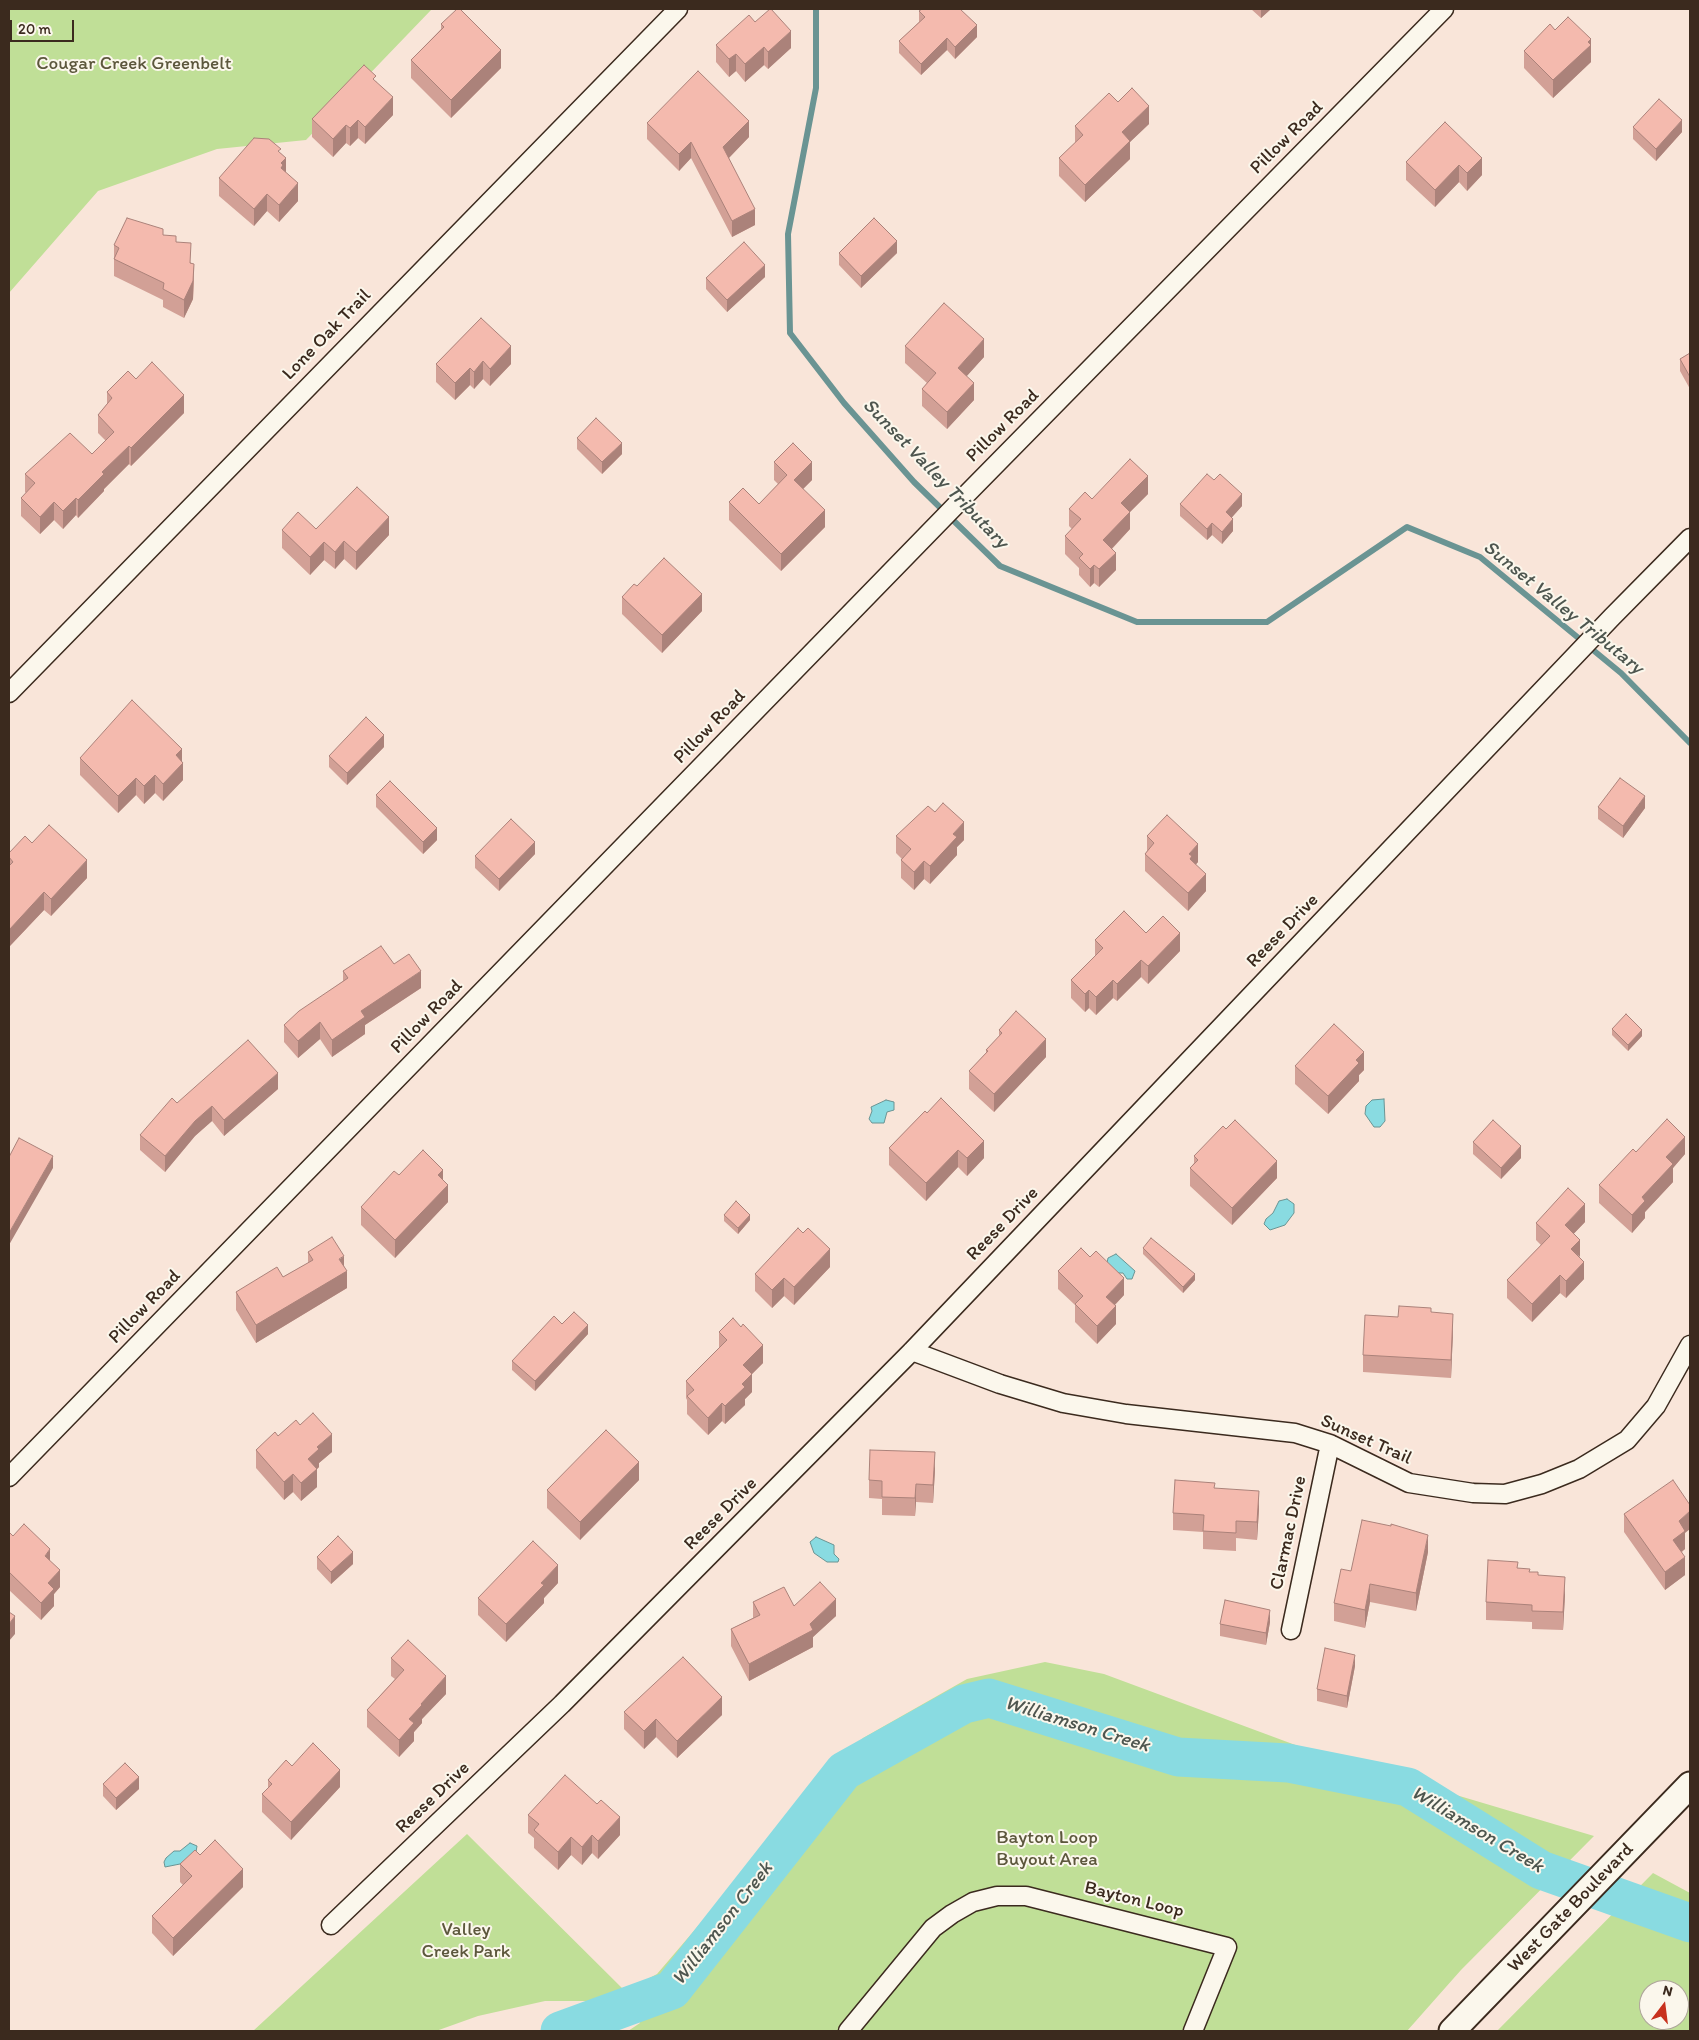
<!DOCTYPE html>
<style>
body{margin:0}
#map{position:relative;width:1699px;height:2040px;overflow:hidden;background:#f9e5d9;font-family:Itim,sans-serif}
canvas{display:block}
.frame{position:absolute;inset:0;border:10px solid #3b2a1e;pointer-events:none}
.north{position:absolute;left:1639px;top:1980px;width:50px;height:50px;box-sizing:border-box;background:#fbf7ec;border:1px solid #aea59a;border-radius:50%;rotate:15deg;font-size:14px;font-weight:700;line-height:20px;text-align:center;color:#3b2a1e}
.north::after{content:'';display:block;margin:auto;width:18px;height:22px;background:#c8321e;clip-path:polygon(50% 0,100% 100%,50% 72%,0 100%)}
.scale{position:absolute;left:10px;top:20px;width:64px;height:22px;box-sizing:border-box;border:2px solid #3b2a1e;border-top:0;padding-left:6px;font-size:15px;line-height:18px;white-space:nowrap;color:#3b2a1e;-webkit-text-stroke:4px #fbf7ec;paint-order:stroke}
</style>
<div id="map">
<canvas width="1699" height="2040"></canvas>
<div class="frame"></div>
<div class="north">N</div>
<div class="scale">20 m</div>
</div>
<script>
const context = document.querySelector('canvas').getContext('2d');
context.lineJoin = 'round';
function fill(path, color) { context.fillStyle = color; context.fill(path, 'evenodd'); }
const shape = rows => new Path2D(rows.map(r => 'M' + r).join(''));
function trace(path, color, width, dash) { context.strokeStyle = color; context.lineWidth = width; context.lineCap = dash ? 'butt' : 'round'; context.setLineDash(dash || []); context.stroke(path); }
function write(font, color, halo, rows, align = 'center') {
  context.font = font + ' Itim,sans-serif'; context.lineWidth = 4; context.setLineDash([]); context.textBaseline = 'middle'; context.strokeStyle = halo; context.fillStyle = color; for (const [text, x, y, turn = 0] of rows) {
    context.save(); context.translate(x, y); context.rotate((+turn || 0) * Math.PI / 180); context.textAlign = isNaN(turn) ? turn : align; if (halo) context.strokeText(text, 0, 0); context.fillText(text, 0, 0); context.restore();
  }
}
const green = shape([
 [9,9,432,9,306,140,217,149,98,191,9,293],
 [1045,1662,1104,1674,1325,1756,1594,1836,1461,1970,1407,2031,628,2031,640,2023,625,1992,599,2001,545,2001,478,2016,436,2031,253,2031,467,1834,625,1991,657,1974,823,1780,863,1738,967,1679],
 [1653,1873,1690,1893,1690,2031,1497,2031],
 [1649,1990,1679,1990,1679,2020,1649,2020]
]);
const water = shape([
 [1384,1099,1385,1121,1380,1127,1374,1127,1365,1114,1366,1106,1372,1100,1384,1099],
 [886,1100,894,1102,894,1110,887,1112,884,1123,872,1123,869,1119,872,1111,871,1107,886,1100],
 [1287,1199,1294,1204,1294,1213,1285,1225,1270,1230,1264,1224,1266,1219,1273,1213,1279,1201,1287,1199],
 [1116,1254,1135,1271,1132,1279,1127,1279,1123,1273,1116,1273,1107,1263,1108,1258,1116,1254],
 [816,1537,834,1545,834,1554,839,1559,838,1562,827,1562,814,1553,810,1542,816,1537],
 [190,1843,197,1846,196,1852,180,1864,165,1867,164,1862,166,1858,174,1851,180,1851,190,1843]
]);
const stream = shape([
 [816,9,816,88,788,234,790,333,844,403,914,482,1000,566,1137,622,1267,622,1407,527,1480,557,1621,673,1690,743]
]);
const river = shape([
 [560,2031,672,1990,844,1771,964,1704,989,1698,1178,1757,1288,1763,1408,1787,1541,1870,1690,1923]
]);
const street = shape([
 [9,693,678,9],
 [912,1351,1000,1384,1063,1403,1126,1414,1295,1433,1330,1444,1409,1483,1473,1493,1505,1494,1542,1484,1579,1469,1627,1440,1656,1406,1690,1345],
 [9,1477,955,506,1444,9],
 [1291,1630,1330,1444],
 [331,1925,562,1704,912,1351,1612,617,1690,538],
 [848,2031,933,1928,952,1914,973,1902,997,1896,1026,1896,1227,1947,1193,2031]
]);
const secondary = shape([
 [1452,2031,1690,1785]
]);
const wall = shape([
 [1251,9,1271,9,1261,18],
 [919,11,977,37,955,59,947,50,921,75,899,53,899,41,919,22],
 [755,22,791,48,768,69,764,65,745,82,736,71,729,77,716,62,716,45],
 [441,24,501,68,451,118,411,78,411,60,441,29],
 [1555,30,1591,39,1591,62,1553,98,1524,68,1524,51],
 [376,81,393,115,365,144,358,138,350,146,346,143,333,157,312,137,312,119],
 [1118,102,1149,124,1130,142,1130,159,1085,202,1059,176,1059,158,1075,143,1075,126],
 [1445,122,1482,175,1467,191,1459,182,1435,207,1406,180,1406,162],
 [647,123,749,137,729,158,755,225,732,237,691,158,679,171,647,139],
 [1633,127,1682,132,1656,161,1633,139],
 [281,153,286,173,298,201,279,222,267,211,254,226,219,196,219,178],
 [163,235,176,242,191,263,194,282,193,299,184,318,163,307,163,300,114,276,114,245],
 [839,253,897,253,861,288,839,265],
 [765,277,727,312,706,289,706,278],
 [481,318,511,364,490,386,483,379,474,389,470,385,455,400,436,382,436,364],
 [905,346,984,357,966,376,974,400,947,429,922,406,922,389,927,383,905,363],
 [1690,353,1690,389,1680,371,1680,359],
 [136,379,184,413,131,466,129,464,104,489,104,491,78,518,76,515,63,529,54,520,40,534,21,516,21,498,26,493,25,492,25,474,92,454,106,441,98,433,98,415,107,404,107,392],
 [577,438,622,454,602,474,577,449],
 [774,462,812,480,803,489,825,527,781,571,729,520,729,502,759,504,778,484,774,480],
 [1148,494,1130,512,1130,529,1112,549,1116,570,1099,587,1094,583,1090,587,1079,575,1079,568,1065,554,1065,536,1072,529,1069,526,1069,509,1092,499],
 [1180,504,1242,506,1232,517,1233,531,1222,544,1212,535,1207,540,1180,516],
 [316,529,389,535,356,570,344,559,335,569,324,560,310,575,282,548,282,530],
 [637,586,702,611,662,653,622,614,622,597],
 [384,747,347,785,329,767,329,756],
 [80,758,182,761,183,780,163,801,155,793,144,804,136,795,118,813,80,775],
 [376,795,437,840,423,854,376,807],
 [1598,807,1645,808,1623,838,1598,819],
 [896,836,964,840,957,847,957,855,930,884,924,879,914,890,901,878,901,860,902,859,896,853],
 [1147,836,1198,862,1196,864,1206,891,1188,911,1145,871,1145,854,1147,851],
 [32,843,87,878,51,916,44,910,9,947,9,853],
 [535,854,499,891,475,868,475,856],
 [1146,933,1180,951,1148,984,1141,977,1117,1001,1113,998,1096,1015,1089,1008,1085,1012,1071,998,1071,980,1095,956,1095,940],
 [394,964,421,988,365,1025,365,1034,332,1057,320,1039,298,1058,284,1042,284,1025,343,981,343,971],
 [1612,1029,1642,1036,1628,1051,1612,1035],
 [999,1030,1046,1057,994,1112,969,1089,969,1071,986,1053,986,1050,999,1037],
 [1295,1066,1364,1070,1359,1075,1359,1081,1328,1114,1295,1084],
 [278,1089,224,1136,212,1121,195,1136,165,1172,140,1150,140,1135,177,1103],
 [925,1111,984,1158,967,1176,958,1167,926,1201,889,1165,889,1148],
 [1473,1142,1521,1158,1501,1179,1473,1154],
 [1636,1152,1685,1154,1673,1168,1673,1182,1645,1212,1645,1218,1632,1233,1599,1203,1599,1185],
 [1194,1156,1277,1178,1232,1225,1190,1186,1190,1168,1194,1163],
 [399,1175,443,1180,448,1202,395,1258,361,1225,361,1207],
 [724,1215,750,1220,738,1234,724,1221],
 [1585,1222,1573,1234,1584,1279,1566,1298,1560,1293,1532,1322,1507,1298,1507,1280,1541,1245,1536,1240,1536,1223],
 [1143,1248,1195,1280,1183,1293,1143,1254],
 [308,1252,344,1265,347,1288,256,1343,236,1310,236,1292,283,1277,308,1263],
 [830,1267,794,1305,784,1296,772,1308,755,1291,755,1274],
 [1058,1271,1124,1295,1115,1305,1116,1324,1097,1344,1075,1322,1075,1305,1058,1289],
 [1398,1317,1453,1331,1451,1378,1363,1372,1363,1355],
 [562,1324,588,1334,535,1391,512,1370,512,1361],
 [719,1332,763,1363,752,1374,752,1392,745,1399,745,1405,725,1424,722,1421,708,1435,687,1414,687,1400,686,1398,686,1381,719,1349],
 [300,1425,332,1452,319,1463,319,1467,317,1469,317,1487,301,1501,293,1492,284,1500,256,1468,256,1450,278,1436],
 [935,1470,933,1503,916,1502,915,1516,882,1515,882,1499,869,1498,869,1480],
 [639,1480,580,1540,547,1508,547,1490],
 [1215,1488,1259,1509,1257,1540,1236,1538,1236,1551,1203,1549,1203,1532,1173,1530,1173,1513],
 [1624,1514,1685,1533,1685,1549,1682,1552,1685,1575,1665,1590,1624,1532],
 [9,1532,13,1536,50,1561,60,1587,54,1594,54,1606,41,1620,9,1590],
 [1428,1552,1416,1611,1370,1602,1365,1628,1334,1621,1334,1603,1351,1571],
 [317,1557,353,1564,331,1584,317,1569],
 [1518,1568,1538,1575,1565,1595,1563,1630,1532,1629,1532,1622,1486,1620,1486,1602],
 [558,1583,544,1598,544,1603,506,1642,478,1615,478,1598],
 [753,1602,794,1606,836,1616,813,1637,813,1647,749,1681,731,1646,731,1629,753,1618],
 [1270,1622,1266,1645,1220,1636,1220,1624],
 [391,1658,446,1694,422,1719,422,1723,414,1732,414,1741,399,1757,367,1727,367,1710,395,1679,391,1676],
 [1355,1666,1347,1708,1317,1701,1317,1689],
 [624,1712,722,1715,677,1758,656,1737,644,1749,624,1729],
 [292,1766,340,1787,291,1840,262,1812,262,1794,268,1788,268,1780],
 [103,1784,139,1789,116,1810,103,1796],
 [528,1815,620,1835,598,1859,592,1853,582,1865,571,1855,558,1870,534,1848,534,1838,528,1833],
 [200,1855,243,1887,173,1956,152,1933,152,1916,183,1885,180,1882,180,1864]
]);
const shadedWall = shape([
 [1261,9,1271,9,1261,18],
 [977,25,977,37,955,59,955,47],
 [791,31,791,48,768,69,768,52],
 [947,38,947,50,921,75,921,64],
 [1591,39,1591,62,1553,98,1553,80],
 [764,47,764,65,745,82,745,64],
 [501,50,501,68,451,118,451,100],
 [736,54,736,71,729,77,729,59],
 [393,97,393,115,365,144,365,127],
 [1149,106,1149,124,1130,142,1130,159,1085,202,1085,185,1122,132],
 [358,120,358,138,350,146,350,128],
 [1682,120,1682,132,1656,161,1656,149],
 [749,121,749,137,723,164,723,147],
 [346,125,346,143,333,157,333,139],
 [691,142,691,158,679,171,679,154],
 [286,158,286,175,281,186,281,163],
 [1482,158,1482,175,1467,191,1467,173],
 [1459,165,1459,182,1435,207,1435,190],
 [298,183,298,201,279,222,279,205],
 [267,194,267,211,254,226,254,209],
 [755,209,755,225,732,237,732,221],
 [897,241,897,253,861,288,861,276],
 [194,264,193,299,184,318,184,300],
 [765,265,765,277,727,312,727,300],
 [984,339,984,357,958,386,958,368],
 [511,346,511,364,490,386,490,369],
 [483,361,483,379,474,389,474,372],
 [470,368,470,385,455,400,455,383],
 [974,383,974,400,947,429,947,412],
 [184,395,184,413,131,466,131,448],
 [622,443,622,454,602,474,602,462],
 [129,446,129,464,104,489,104,491,78,518,78,500,102,472],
 [812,462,812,480,794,498,794,480],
 [1148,476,1148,494,1130,512,1130,529,1103,558,1103,540,1121,503],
 [1242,494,1242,506,1226,524,1226,512],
 [76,498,76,515,63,529,63,511],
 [54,502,54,520,40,534,40,517],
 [825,510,825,527,781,571,781,554],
 [389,517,389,535,356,570,356,552],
 [1233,519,1233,531,1222,544,1222,532],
 [1212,523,1212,535,1207,540,1207,529],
 [344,541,344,559,335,569,335,552],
 [324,542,324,560,310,575,310,557],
 [1116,553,1116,570,1099,587,1099,569],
 [1094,565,1094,583,1090,587,1090,569],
 [702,594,702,611,662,653,662,635],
 [384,735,384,747,347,785,347,773],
 [182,749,182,764,183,763,183,780,163,801,163,784,176,755],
 [155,775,155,793,144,804,144,786],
 [136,778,136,795,118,813,118,796],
 [1645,796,1645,808,1623,838,1623,826],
 [964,822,964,840,957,847,957,855,930,884,930,866,953,834],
 [437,828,437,840,423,854,423,842],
 [535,842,535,854,499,891,499,879],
 [1198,844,1198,862,1192,869,1189,854],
 [87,860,87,878,51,916,51,899],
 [924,861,924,879,914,890,914,872],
 [1206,874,1206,891,1188,911,1188,893],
 [44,892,44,910,9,947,9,930],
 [1180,933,1180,951,1148,984,1148,966],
 [1141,960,1141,977,1117,1001,1117,984],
 [421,971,421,988,365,1025,365,1034,332,1057,332,1040,361,1011],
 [1113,980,1113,998,1096,1015,1096,997],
 [1089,990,1089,1008,1085,1012,1085,994],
 [320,1022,320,1039,298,1058,298,1041],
 [1642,1030,1642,1036,1628,1051,1628,1045],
 [1046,1039,1046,1057,994,1112,994,1094],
 [1364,1052,1364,1070,1359,1075,1359,1081,1328,1114,1328,1096,1356,1060],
 [278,1073,278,1089,224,1136,224,1120],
 [212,1106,212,1121,195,1136,165,1172,165,1156,195,1121],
 [1685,1137,1685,1154,1673,1168,1673,1182,1645,1212,1645,1218,1632,1233,1632,1215,1666,1157],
 [984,1141,984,1158,967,1176,967,1158],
 [1521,1146,1521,1158,1501,1179,1501,1168],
 [958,1150,958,1167,926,1201,926,1183],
 [53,1156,53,1168,9,1245,9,1233],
 [1277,1161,1277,1178,1232,1225,1232,1208],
 [443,1170,443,1187,438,1175],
 [448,1185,448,1202,395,1258,395,1240],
 [1585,1204,1585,1222,1565,1243,1565,1225],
 [750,1215,750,1220,738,1234,738,1228],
 [1580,1240,1580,1257,1571,1249],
 [830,1249,830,1267,794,1305,794,1287],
 [344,1256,344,1272,347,1271,347,1288,256,1343,256,1325],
 [1584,1262,1584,1279,1566,1298,1566,1281],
 [1195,1274,1195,1280,1183,1293,1183,1287],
 [1560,1275,1560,1293,1532,1322,1532,1304],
 [784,1278,784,1296,772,1308,772,1290],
 [1124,1278,1124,1295,1106,1314,1106,1297],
 [1116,1306,1116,1324,1097,1344,1097,1326],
 [1453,1314,1453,1331,1451,1378,1451,1360],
 [588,1325,588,1334,535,1391,535,1381],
 [763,1345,763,1363,743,1383,743,1365],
 [752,1374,752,1392,745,1399,745,1405,725,1424,725,1406,742,1384],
 [722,1403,722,1421,708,1435,708,1418],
 [332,1434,332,1452,319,1463,319,1467,317,1469,317,1487,301,1501,301,1483,308,1459,317,1447],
 [935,1452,935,1470,933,1503,933,1485],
 [639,1462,639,1480,580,1540,580,1522],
 [293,1474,293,1492,284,1500,284,1482],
 [916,1484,916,1502,915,1516,915,1498],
 [1259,1491,1259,1509,1257,1540,1257,1522],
 [1690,1511,1690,1529,1685,1533,1685,1549,1673,1557,1673,1540,1679,1521],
 [1428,1535,1428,1552,1416,1611,1416,1593],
 [50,1549,50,1567,45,1556],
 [353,1552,353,1564,331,1584,331,1572],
 [1685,1557,1685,1575,1665,1590,1665,1572],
 [558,1565,558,1583,544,1598,544,1603,506,1642,506,1624,541,1583],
 [60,1570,60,1587,54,1594,54,1606,41,1620,41,1603,48,1583],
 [1565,1577,1565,1595,1563,1630,1563,1612],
 [1370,1584,1370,1602,1365,1628,1365,1610],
 [836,1599,836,1616,813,1637,813,1647,749,1681,749,1664,810,1624],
 [1270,1610,1270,1622,1266,1645,1266,1633],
 [15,1616,15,1634,9,1641,9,1624],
 [1355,1655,1355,1666,1347,1708,1347,1696],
 [446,1676,446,1694,422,1719,422,1723,414,1732,414,1741,399,1757,399,1740,409,1719,421,1704],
 [722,1697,722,1715,677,1758,677,1741],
 [656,1719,656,1737,644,1749,644,1731],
 [340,1770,340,1787,291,1840,291,1822],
 [139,1777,139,1789,116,1810,116,1798],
 [620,1817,620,1835,598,1859,598,1841],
 [592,1835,592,1853,582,1865,582,1847],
 [571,1837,571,1855,558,1870,558,1852],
 [243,1869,243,1887,173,1956,173,1938]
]);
const building = shape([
 [457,9,460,9,501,50,451,100,411,60,444,27,441,24,457,9],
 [770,9,771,9,791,31,768,52,764,47,745,64,736,54,729,59,716,45,749,15,755,22,770,9],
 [922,9,960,9,977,25,955,47,947,38,921,64,899,41,925,17,919,11,922,9],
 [1568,17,1591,39,1588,42,1591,45,1553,80,1524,51,1550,24,1555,30,1568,17],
 [364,65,376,76,373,79,393,97,365,127,358,120,350,128,346,125,333,139,312,119,364,65],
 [698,71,749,121,723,147,755,209,732,221,691,142,679,154,647,123,698,71],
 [1132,88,1149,106,1122,132,1130,141,1085,185,1059,158,1083,135,1075,126,1109,93,1118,102,1132,88],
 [1659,99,1682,120,1656,149,1633,127,1659,99],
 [1445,122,1482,158,1467,173,1459,165,1435,190,1406,162,1445,122],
 [254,138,269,139,281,149,278,151,286,158,281,163,283,165,281,168,298,183,279,205,267,194,254,209,219,178,254,138],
 [127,218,163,229,163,235,176,236,176,242,191,243,190,263,194,264,193,281,184,300,163,289,164,283,114,259,119,248,114,245,127,218],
 [874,218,897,241,861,276,839,253,874,218],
 [744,242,765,265,727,300,706,278,744,242],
 [944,303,984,339,958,368,974,383,947,412,922,389,936,373,905,346,944,303],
 [481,318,511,346,490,369,483,361,474,372,470,368,455,383,436,364,481,318],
 [1690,353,1690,377,1680,359,1690,353],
 [152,362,184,395,131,448,129,446,102,472,104,474,78,500,76,498,63,511,54,502,40,517,21,498,35,483,25,474,70,433,92,454,114,432,98,415,112,398,107,392,128,371,136,379,152,362],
 [596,418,622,443,602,462,577,438,596,418],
 [793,443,812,462,794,480,825,510,781,554,729,502,743,488,759,504,787,475,774,462,793,443],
 [1130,459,1148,476,1121,503,1130,512,1103,540,1116,553,1099,569,1094,565,1090,569,1079,558,1083,554,1065,536,1081,519,1069,509,1085,492,1092,499,1130,459],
 [1207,474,1214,480,1220,474,1242,494,1226,512,1233,519,1222,532,1212,523,1207,529,1180,504,1207,474],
 [357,487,389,517,356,552,344,541,335,552,324,542,310,557,282,530,298,512,316,529,357,487],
 [664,558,702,594,662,635,622,597,634,584,637,586,664,558],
 [132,700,182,749,176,755,183,763,163,784,155,775,144,786,136,778,118,796,80,758,132,700],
 [366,717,384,735,347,773,329,756,366,717],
 [1620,778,1645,796,1623,826,1598,807,1620,778],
 [390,781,437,828,423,842,376,795,390,781],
 [943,803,964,822,953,834,957,837,930,866,924,861,914,872,901,860,911,849,896,836,928,806,935,812,943,803],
 [1167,815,1198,844,1189,854,1192,856,1190,859,1206,874,1188,893,1145,854,1154,843,1147,836,1167,815],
 [511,819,535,842,499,879,475,856,511,819],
 [49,825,87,860,51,899,44,892,9,930,9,866,13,862,9,857,9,853,25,836,32,843,49,825],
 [1124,911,1146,933,1163,916,1180,933,1148,966,1141,960,1117,984,1113,980,1096,997,1089,990,1085,994,1071,980,1103,948,1095,940,1124,911],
 [381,946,394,964,409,954,421,971,361,1011,365,1017,332,1040,320,1022,298,1041,284,1025,299,1011,348,978,343,971,381,946],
 [1016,1011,1046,1039,994,1094,969,1071,988,1051,986,1050,1002,1033,999,1030,1016,1011],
 [1626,1014,1642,1030,1628,1045,1612,1029,1626,1014],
 [1334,1024,1364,1052,1356,1060,1359,1063,1328,1096,1295,1066,1334,1024],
 [248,1040,278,1073,231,1114,224,1120,212,1106,195,1121,165,1156,140,1135,172,1098,177,1103,248,1040],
 [941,1098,984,1141,967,1158,958,1150,926,1183,889,1148,925,1111,927,1113,941,1098],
 [1667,1119,1685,1137,1666,1157,1673,1164,1642,1197,1645,1201,1632,1215,1599,1185,1633,1149,1636,1152,1667,1119],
 [1235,1120,1277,1161,1232,1208,1190,1168,1198,1160,1194,1156,1223,1126,1226,1129,1235,1120],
 [1493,1120,1521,1146,1501,1168,1473,1142,1493,1120],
 [19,1138,53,1156,9,1233,9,1157,19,1138],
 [423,1150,443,1170,438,1175,448,1185,395,1240,361,1207,394,1171,399,1175,423,1150],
 [1568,1188,1585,1204,1565,1225,1580,1240,1571,1249,1584,1262,1566,1281,1560,1275,1532,1304,1507,1280,1550,1236,1536,1223,1568,1188],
 [736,1201,750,1215,738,1228,724,1215,736,1201],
 [798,1228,803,1233,808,1228,830,1249,794,1287,784,1278,772,1290,755,1274,798,1228],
 [332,1237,344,1256,339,1259,347,1271,256,1325,236,1292,277,1267,283,1277,313,1260,308,1252,332,1237],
 [1151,1238,1195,1274,1183,1287,1143,1248,1151,1238],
 [1081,1248,1090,1257,1096,1251,1124,1278,1106,1297,1116,1306,1097,1326,1075,1304,1083,1296,1058,1271,1081,1248],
 [1399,1306,1431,1308,1431,1312,1453,1314,1451,1360,1363,1355,1365,1315,1398,1317,1399,1306],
 [574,1312,588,1325,535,1381,512,1361,554,1316,562,1324,574,1312],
 [733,1318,741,1327,743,1324,763,1345,743,1365,752,1374,742,1384,745,1387,725,1406,722,1403,708,1418,687,1396,694,1390,686,1381,727,1340,719,1332,733,1318],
 [313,1413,332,1434,317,1447,319,1449,308,1459,317,1469,301,1483,293,1474,284,1482,256,1450,275,1432,278,1436,296,1420,300,1425,313,1413],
 [606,1430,639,1462,580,1522,547,1490,606,1430],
 [870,1450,935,1452,933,1485,916,1484,915,1498,882,1497,882,1481,869,1480,870,1450],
 [1175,1480,1215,1483,1214,1488,1259,1491,1257,1522,1236,1521,1236,1533,1203,1531,1204,1515,1173,1513,1175,1480],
 [1673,1480,1690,1505,1690,1511,1679,1521,1685,1531,1673,1540,1685,1557,1665,1572,1624,1514,1673,1480],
 [1362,1520,1391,1526,1391,1524,1428,1535,1416,1593,1370,1584,1365,1610,1334,1603,1341,1569,1351,1571,1362,1520],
 [24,1524,50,1549,45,1556,60,1570,48,1583,54,1589,41,1603,9,1572,9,1532,13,1536,24,1524],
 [338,1536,353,1552,331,1572,317,1557,338,1536],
 [533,1541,558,1565,541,1583,544,1585,506,1624,478,1598,533,1541],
 [1488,1560,1518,1562,1517,1568,1530,1569,1529,1572,1538,1572,1538,1575,1565,1577,1563,1612,1532,1611,1532,1605,1486,1602,1488,1560],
 [820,1582,836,1599,810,1624,813,1630,749,1664,731,1629,760,1615,753,1602,784,1587,794,1606,820,1582],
 [1225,1600,1270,1610,1266,1633,1220,1624,1225,1600],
 [9,1612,15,1616,9,1624,9,1612],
 [408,1640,446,1676,421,1704,422,1705,409,1719,414,1723,399,1740,367,1710,404,1670,391,1658,408,1640],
 [1325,1648,1355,1655,1347,1696,1317,1689,1325,1648],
 [683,1657,722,1697,677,1741,656,1719,644,1731,624,1712,683,1657],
 [313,1743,340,1770,291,1822,262,1794,272,1784,268,1780,286,1760,292,1766,313,1743],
 [125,1763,139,1777,116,1798,103,1784,125,1763],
 [565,1775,597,1804,601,1800,620,1817,598,1841,592,1835,582,1847,571,1837,558,1852,534,1830,539,1824,528,1815,565,1775],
 [215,1840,243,1869,173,1938,152,1916,192,1876,180,1864,195,1850,200,1855,215,1840]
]);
const parkNames = [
 ["Cougar Creek Greenbelt",134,64],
 ["Bayton Loop",1047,1838],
 ["Buyout Area",1047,1860],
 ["Valley",466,1930],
 ["Creek Park",466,1952]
];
const streetNames = [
 ["Pillow Road",1287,138,-45],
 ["Lone Oak Trail",327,335,-46],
 ["Pillow Road",1003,426,-45],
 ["Pillow Road",710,727,-46],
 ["Reese Drive",1283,931,-46],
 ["Pillow Road",427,1017,-46],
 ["Reese Drive",1003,1224,-46],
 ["Pillow Road",145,1307,-46],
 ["Sunset Trail",1366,1440,24],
 ["Reese Drive",721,1514,-45],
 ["Clarmac Drive",1289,1533,-78],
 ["Reese Drive",433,1798,-44],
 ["Bayton Loop",1134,1900,14],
 ["West Gate Boulevard",1571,1908,-46]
];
const waterNames = [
 ["Sunset Valley Tributary",935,474,46],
 ["Sunset Valley Tributary",1563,608,39],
 ["Williamson Creek",1077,1725,17],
 ["Williamson Creek",1477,1830,31],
 ["Williamson Creek",723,1924,-52]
];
fill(green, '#c0df97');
fill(water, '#89dbe1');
trace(water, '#6a9493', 1);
trace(stream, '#6a9493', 6);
trace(river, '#89dbe1', 39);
trace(street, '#3b2a1e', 21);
trace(secondary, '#3b2a1e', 29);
trace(street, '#fbf7ec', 18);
trace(secondary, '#fbf7ec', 25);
fill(wall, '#d2a096');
fill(shadedWall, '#ab827a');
fill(building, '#f4baae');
trace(building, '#ab827a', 1);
write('19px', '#5c573c', '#fbf7ec', parkNames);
write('19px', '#3b2a1e', '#fbf7ec', streetNames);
write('italic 20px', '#4e564f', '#fbf7ec', waterNames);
</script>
